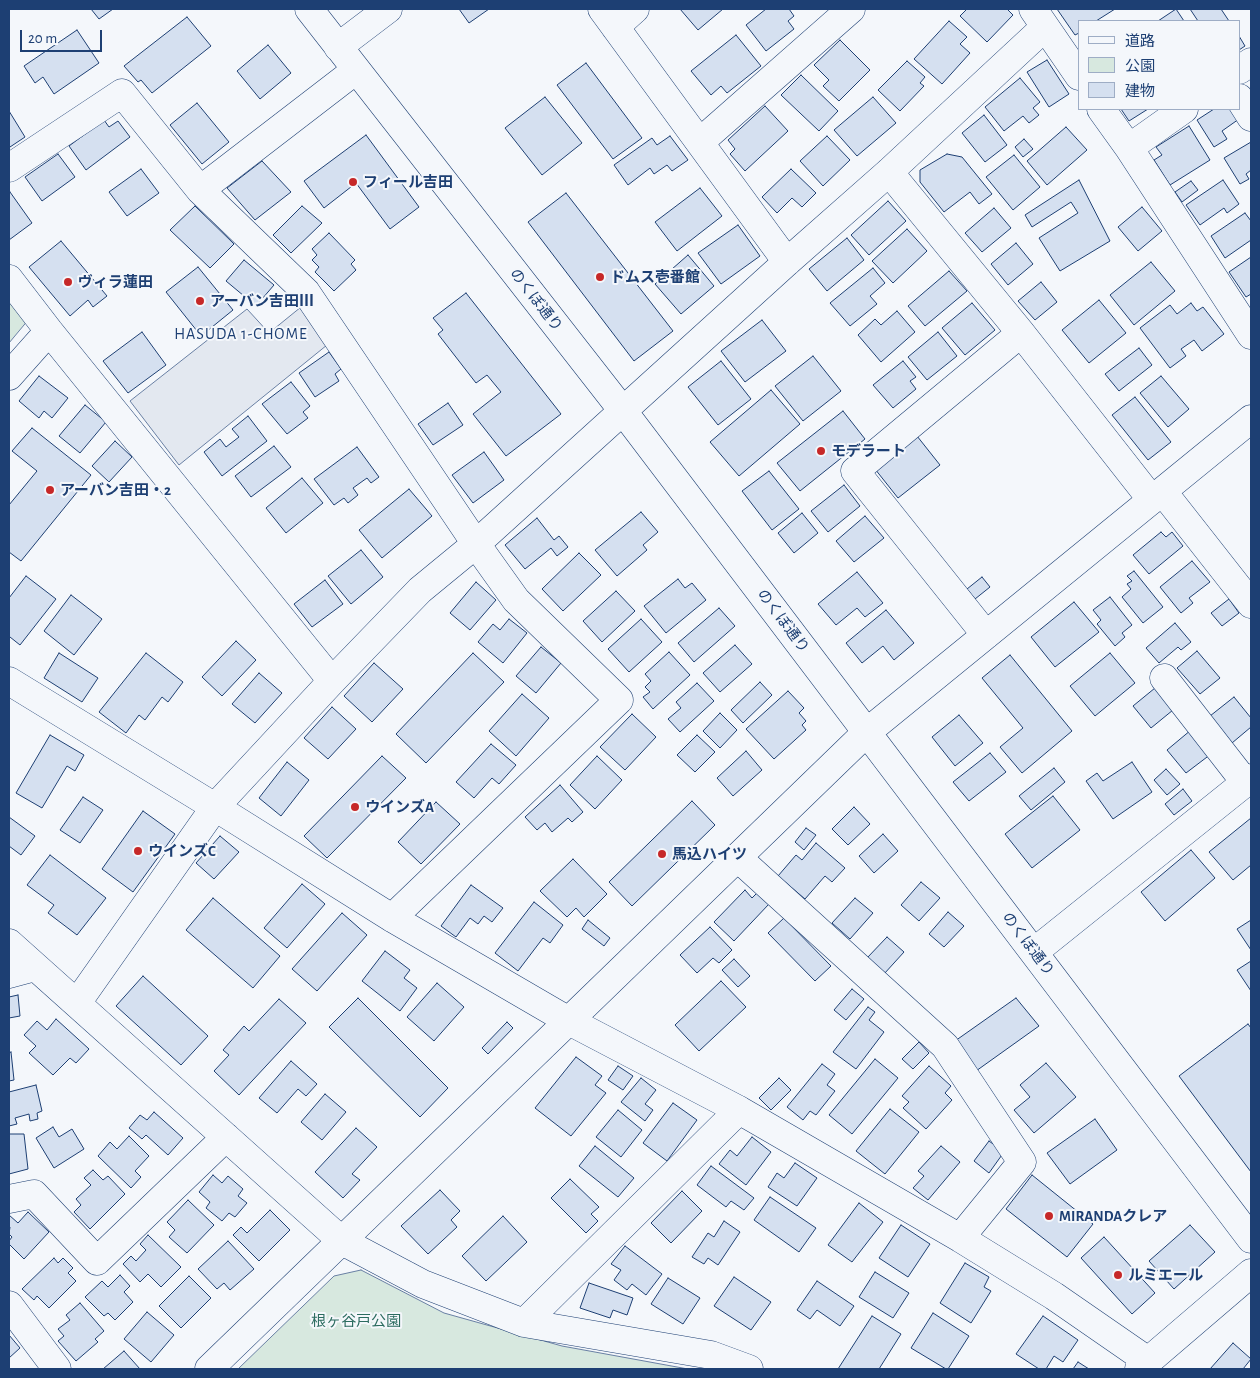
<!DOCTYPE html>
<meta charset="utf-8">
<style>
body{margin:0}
#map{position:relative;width:1260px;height:1378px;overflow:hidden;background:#f4f7fb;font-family:"Alegreya Sans","Noto Sans JP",sans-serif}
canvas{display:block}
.frame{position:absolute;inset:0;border:10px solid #1d3f73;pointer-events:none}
.legend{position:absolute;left:1078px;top:20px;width:162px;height:90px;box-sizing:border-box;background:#f4f7fb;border:1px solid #9eadc5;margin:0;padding:6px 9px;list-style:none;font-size:15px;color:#1d3f73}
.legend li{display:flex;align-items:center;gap:10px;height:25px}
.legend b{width:25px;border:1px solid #9eadc5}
.scale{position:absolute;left:20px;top:30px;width:82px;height:22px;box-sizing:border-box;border:2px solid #1d3f73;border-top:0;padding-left:6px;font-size:15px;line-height:18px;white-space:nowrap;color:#1d3f73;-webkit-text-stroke:4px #f4f7fb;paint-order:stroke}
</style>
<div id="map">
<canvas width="1260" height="1378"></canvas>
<div class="frame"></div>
<ul class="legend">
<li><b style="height:6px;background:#f4f7fb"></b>道路</li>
<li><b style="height:14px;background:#d7e8df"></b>公園</li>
<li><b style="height:14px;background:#d5e0f0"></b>建物</li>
</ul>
<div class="scale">20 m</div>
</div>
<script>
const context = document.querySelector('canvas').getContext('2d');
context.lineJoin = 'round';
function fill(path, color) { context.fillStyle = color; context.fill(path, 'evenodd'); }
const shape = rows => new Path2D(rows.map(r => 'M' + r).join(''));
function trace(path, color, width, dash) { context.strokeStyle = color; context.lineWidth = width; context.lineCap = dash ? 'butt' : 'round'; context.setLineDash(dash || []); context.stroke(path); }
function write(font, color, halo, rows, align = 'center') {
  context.font = font + ' "Alegreya Sans","Noto Sans JP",sans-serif'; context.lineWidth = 4; context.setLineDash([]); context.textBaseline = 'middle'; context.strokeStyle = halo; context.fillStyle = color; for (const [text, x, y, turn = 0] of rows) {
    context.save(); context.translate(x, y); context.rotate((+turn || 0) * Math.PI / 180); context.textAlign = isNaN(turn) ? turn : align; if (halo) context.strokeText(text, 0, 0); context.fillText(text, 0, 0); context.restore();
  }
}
const green = shape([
 [9,295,29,319,9,343,9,295],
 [361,1270,444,1313,562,1346,688,1369,238,1369,334,1276,361,1270]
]);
const parking = shape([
 [301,307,327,345,179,465,130,401,247,309,269,333,301,307]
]);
const building = shape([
 [91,9,113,9,99,19,91,9],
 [459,9,489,9,469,23,459,9],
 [680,9,723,9,698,30,680,9],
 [766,9,789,9,794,16,788,21,794,29,766,51,746,25,766,9],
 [967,9,1007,9,1013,15,987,42,960,16,967,9],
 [1057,9,1115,9,1096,21,1079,21,1079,33,1075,35,1057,9],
 [1176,9,1184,21,1158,21,1176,9],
 [1190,9,1221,9,1229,21,1198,21,1190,9],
 [187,17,211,46,152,93,141,80,138,82,124,66,187,17],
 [949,21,967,37,960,44,970,53,942,84,914,59,949,21],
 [77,30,99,63,54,94,43,77,35,83,24,66,77,30],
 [736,35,761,66,727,93,721,86,711,95,691,71,736,35],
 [1239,36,1245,46,1239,50,1239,36],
 [840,40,870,70,839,101,823,86,829,80,814,65,840,40],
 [268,45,291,73,260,99,237,71,268,45],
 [1047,60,1069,94,1049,107,1027,72,1047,60],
 [907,61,925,77,920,83,924,86,900,111,878,90,907,61],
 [586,63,642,138,613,159,557,85,586,63],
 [801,75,838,111,819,131,781,95,801,75],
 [1020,78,1040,102,1033,108,1039,115,1029,123,1023,116,1004,131,985,107,1020,78],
 [545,97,582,143,542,175,505,128,545,97],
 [873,97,896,123,857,156,834,130,873,97],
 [197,103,229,142,202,164,170,125,197,103],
 [765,106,788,131,745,171,730,154,735,149,728,140,765,106],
 [1121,109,1148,109,1129,121,1121,109],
 [1214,109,1232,109,1239,119,1222,131,1227,139,1214,147,1197,120,1214,109],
 [9,111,25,137,10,147,9,144,9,111],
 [984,115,1007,145,985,162,962,133,984,115],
 [104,120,109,127,118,121,130,137,86,170,69,146,104,120],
 [1189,126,1210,160,1170,185,1154,160,1162,155,1156,147,1189,126],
 [1066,127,1087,150,1047,185,1027,161,1066,127],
 [366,135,419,207,390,229,356,183,324,208,304,181,366,135],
 [670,136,688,160,672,171,667,165,654,174,650,168,628,185,614,165,652,138,657,145,670,136],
 [827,136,850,160,823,186,800,161,827,136],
 [1024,139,1033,149,1023,157,1015,147,1024,139],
 [1251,142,1251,170,1246,174,1249,179,1240,184,1224,158,1251,142],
 [58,154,75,177,42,201,25,177,58,154],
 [947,154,962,157,992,194,979,204,970,192,944,212,920,182,920,170,947,154],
 [1014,155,1040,187,1013,210,986,177,1014,155],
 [262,161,291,192,255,220,227,188,262,161],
 [141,169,159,193,127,216,109,192,141,169],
 [791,169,816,193,802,207,792,198,777,213,762,197,791,169],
 [1079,180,1110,241,1060,271,1039,238,1078,213,1071,202,1032,227,1025,215,1079,180],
 [1223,180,1239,204,1227,213,1224,208,1200,225,1186,205,1223,180],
 [1191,181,1198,190,1182,202,1175,192,1191,181],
 [700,188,722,216,677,251,655,222,700,188],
 [10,192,32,223,9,240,9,193,10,192],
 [566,193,673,331,634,361,528,222,566,193],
 [888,201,906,221,869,255,851,235,888,201],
 [195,206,234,244,210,268,170,230,195,206],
 [302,206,322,223,291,253,273,235,302,206],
 [1142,207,1162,231,1138,251,1118,227,1142,207],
 [994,208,1011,228,982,252,965,233,994,208],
 [1245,213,1251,221,1251,240,1225,258,1211,236,1245,213],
 [738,225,760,256,721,284,698,253,738,225],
 [907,229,927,251,893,283,872,261,907,229],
 [329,233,355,260,351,264,356,270,334,291,315,272,319,267,312,260,317,255,312,249,329,233],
 [847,238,864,260,827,291,809,269,847,238],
 [61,241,107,296,93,307,88,300,70,316,29,267,61,241],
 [1016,243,1033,264,1008,285,991,264,1016,243],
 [688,255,714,286,681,314,655,284,688,255],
 [1251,257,1251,294,1246,297,1229,272,1251,257],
 [244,260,274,285,256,306,226,281,244,260],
 [1151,262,1175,291,1134,325,1110,295,1151,262],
 [198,267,233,310,201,336,166,292,198,267],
 [873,268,885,283,870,296,877,304,850,326,830,303,873,268],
 [949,271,967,291,925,326,908,306,949,271],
 [1041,282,1057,302,1035,320,1018,301,1041,282],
 [466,293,561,414,506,456,473,414,501,392,487,375,476,383,438,334,443,330,433,318,466,293],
 [1099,300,1126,333,1089,363,1062,330,1099,300],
 [972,303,995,330,965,355,942,328,972,303],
 [1191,303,1197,311,1203,307,1224,334,1202,351,1194,340,1181,349,1186,356,1170,368,1140,328,1170,305,1177,314,1191,303],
 [897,311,915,332,881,362,858,335,875,319,881,325,897,311],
 [762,320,786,351,745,382,721,351,762,320],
 [142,332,166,365,128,393,103,361,142,332],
 [938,332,957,356,927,380,908,357,938,332],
 [1139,348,1152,365,1119,391,1105,374,1139,348],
 [329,352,341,369,335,374,339,381,315,397,299,373,329,352],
 [813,356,841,391,803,421,775,386,813,356],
 [721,361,751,399,718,425,688,387,721,361],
 [903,361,916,377,910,381,916,389,893,408,873,385,903,361],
 [39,376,68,398,52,418,44,411,39,418,19,401,39,376],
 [1161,376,1189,409,1168,427,1140,393,1161,376],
 [291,382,310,406,303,412,308,418,287,434,262,404,291,382],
 [771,390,800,424,739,476,710,442,771,390],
 [1135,397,1171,442,1148,460,1112,415,1135,397],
 [448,403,463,425,433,445,418,424,448,403],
 [85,405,106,422,80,453,59,436,85,405],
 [843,411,865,439,800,491,777,463,843,411],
 [248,416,267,441,222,476,204,452,220,439,226,447,239,437,232,429,248,416],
 [32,428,91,475,21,561,9,552,9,505,37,471,12,451,32,428],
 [917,436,940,465,898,498,875,469,917,436],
 [115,441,132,457,109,482,92,466,115,441],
 [274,446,291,467,251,497,235,476,274,446],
 [357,447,379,477,371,483,367,478,353,488,358,495,348,503,344,498,334,505,314,479,357,447],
 [484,452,504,480,473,503,452,475,484,452],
 [769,471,799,509,772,530,742,491,769,471],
 [302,478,323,503,286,533,266,508,302,478],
 [844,485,860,506,828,532,811,511,844,485],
 [409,489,432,516,382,558,359,530,409,489],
 [641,512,658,532,643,545,647,550,617,576,595,550,641,512],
 [802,513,818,533,794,553,778,533,802,513],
 [865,516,884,538,854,562,836,541,865,516],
 [537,518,554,540,559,536,568,547,557,556,551,548,525,569,505,545,537,518],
 [1161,532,1166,537,1172,532,1183,546,1149,574,1133,555,1161,532],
 [361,550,383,577,351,604,328,576,361,550],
 [579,553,601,575,563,611,542,589,579,553],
 [1192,561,1210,582,1189,598,1193,603,1181,613,1160,587,1192,561],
 [1134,571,1163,607,1143,623,1122,597,1131,589,1127,584,1132,581,1127,576,1134,571],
 [857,572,883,603,865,617,857,608,836,625,818,604,857,572],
 [26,576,56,599,20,645,10,637,9,638,9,598,26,576],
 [982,577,990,587,975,599,967,589,982,577],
 [678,579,685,588,692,583,706,600,666,633,644,606,678,579],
 [325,580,343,604,312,627,294,604,325,580],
 [476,582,496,600,470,630,450,613,476,582],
 [616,591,635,611,602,642,583,621,616,591],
 [71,595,102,619,74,655,44,631,71,595],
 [1110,597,1132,625,1122,633,1125,637,1115,646,1097,624,1101,620,1093,610,1110,597],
 [1229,599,1239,613,1222,626,1211,613,1229,599],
 [1074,602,1099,632,1055,667,1031,637,1074,602],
 [719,608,735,626,694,662,678,643,719,608],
 [886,610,914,643,894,660,883,646,862,663,846,643,886,610],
 [509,619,527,633,503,663,478,642,493,624,500,630,509,619],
 [641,619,662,642,629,672,608,649,641,619],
 [1175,623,1191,642,1181,650,1178,647,1159,663,1146,648,1175,623],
 [236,641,256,660,222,696,202,677,236,641],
 [735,645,752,664,720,692,703,673,735,645],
 [541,647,561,663,536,693,516,676,541,647],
 [1197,651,1220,678,1200,694,1177,668,1197,651],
 [669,652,690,675,653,709,643,697,650,692,645,687,651,681,645,674,669,652],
 [59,653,98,678,82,702,44,678,59,653],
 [146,653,183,682,168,702,162,697,145,720,139,715,126,733,99,712,146,653],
 [473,653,504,682,426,763,396,734,473,653],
 [1110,653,1135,683,1095,716,1070,686,1110,653],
 [1010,655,1072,731,1022,773,1000,747,1023,728,982,678,1010,655],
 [374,663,403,689,372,722,344,696,374,663],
 [259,673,282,693,255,723,232,704,259,673],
 [760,682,772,695,743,723,731,710,760,682],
 [697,683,714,701,680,732,668,719,681,708,676,702,697,683],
 [1155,688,1173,710,1151,728,1133,706,1155,688],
 [788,691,804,708,799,713,806,721,802,725,806,730,774,759,746,729,788,691],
 [522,694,549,718,516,756,489,731,522,694],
 [1234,697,1251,718,1251,727,1232,743,1210,716,1234,697],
 [332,707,356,729,328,759,304,738,332,707],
 [720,713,737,730,720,748,703,731,720,713],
 [632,714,656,737,625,770,600,747,632,714],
 [959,715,983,743,955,766,932,737,959,715],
 [1191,730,1211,754,1186,773,1167,750,1191,730],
 [50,735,84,755,75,771,67,766,42,808,16,793,50,735],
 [697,735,715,752,695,772,677,755,697,735],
 [491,744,516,765,499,784,492,778,474,798,456,782,491,744],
 [746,751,762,770,733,796,717,778,746,751],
 [990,753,1006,772,969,801,953,782,990,753],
 [382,756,406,778,327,858,304,836,382,756],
 [597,756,622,780,595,809,570,785,597,756],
 [287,762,309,780,281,816,259,798,287,762],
 [1132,762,1152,792,1113,819,1086,781,1097,773,1103,781,1132,762],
 [1054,768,1065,782,1031,810,1019,796,1054,768],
 [1166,769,1180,784,1167,795,1154,780,1166,769],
 [560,785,583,812,572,822,568,818,552,832,545,823,537,830,525,817,560,785],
 [1183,789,1192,801,1174,815,1165,804,1183,789],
 [1053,796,1080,830,1032,868,1005,834,1053,796],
 [83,797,103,810,80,843,60,830,83,797],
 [692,801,715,825,632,906,609,882,692,801],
 [436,802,460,824,421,864,398,842,436,802],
 [854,807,870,824,848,845,832,829,854,807],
 [143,811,175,834,133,892,102,869,143,811],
 [9,817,35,836,21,855,9,846,9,817],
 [1251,818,1251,865,1233,880,1209,852,1251,818],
 [806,828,816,835,804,850,795,842,806,828],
 [883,834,898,851,874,873,859,856,883,834],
 [220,836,239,852,214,879,196,863,220,836],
 [816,843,845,868,832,882,825,876,805,899,778,876,796,855,802,860,816,843],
 [1191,850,1215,878,1165,921,1141,892,1191,850],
 [50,855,106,898,77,935,48,913,54,905,27,885,50,855],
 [573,859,607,894,584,917,576,908,567,917,540,891,573,859],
 [921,882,940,898,919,921,901,905,921,882],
 [302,884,325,904,287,948,264,928,302,884],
 [471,885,503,908,492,922,484,916,478,924,470,918,456,937,441,926,471,885],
 [745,890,752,898,757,893,769,904,734,941,714,922,745,890],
 [213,898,280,956,253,988,186,930,213,898],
 [855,898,873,913,850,939,832,923,855,898],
 [534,902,563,925,550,943,543,938,518,971,495,953,534,902],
 [948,912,964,926,944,947,929,934,948,912],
 [342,913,367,935,317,991,292,969,342,913],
 [784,918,831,966,815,981,768,933,784,918],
 [588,920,610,938,604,946,582,929,588,920],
 [1251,920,1251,950,1237,929,1251,920],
 [710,927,732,950,719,963,713,958,697,973,680,955,710,927],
 [887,937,904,952,884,974,867,958,887,937],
 [385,951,410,970,404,978,417,988,400,1011,362,981,385,951],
 [734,959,750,976,738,987,722,970,734,959],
 [1251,961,1251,991,1237,970,1251,961],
 [143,976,208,1036,181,1065,116,1006,143,976],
 [721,981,746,1007,699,1051,675,1025,721,981],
 [437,983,464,1007,434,1041,407,1017,437,983],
 [852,989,864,999,846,1020,834,1010,852,989],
 [18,995,20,1016,9,1018,9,997,18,995],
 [358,998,448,1088,420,1117,329,1027,358,998],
 [1016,998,1039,1026,976,1071,955,1041,1016,998],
 [279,999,306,1023,239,1095,214,1071,229,1055,223,1050,244,1026,249,1031,279,999],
 [868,1007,875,1012,869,1020,884,1032,856,1069,833,1052,868,1007],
 [56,1019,89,1049,76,1063,70,1058,53,1075,29,1053,36,1046,24,1035,37,1021,47,1030,56,1019],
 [507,1022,513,1028,488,1054,482,1048,507,1022],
 [1248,1024,1251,1028,1251,1172,1179,1076,1248,1024],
 [919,1042,929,1053,913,1069,902,1059,919,1042],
 [11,1052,14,1080,9,1081,9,1053,11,1052],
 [576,1057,602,1076,595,1085,606,1093,571,1136,535,1108,576,1057],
 [875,1059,898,1078,852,1134,829,1115,875,1059],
 [291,1061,317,1084,306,1096,298,1089,277,1113,259,1098,291,1061],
 [1046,1063,1076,1097,1034,1133,1014,1110,1030,1097,1020,1085,1046,1063],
 [822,1064,835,1074,827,1085,835,1091,816,1115,810,1111,803,1120,787,1107,822,1064],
 [618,1066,633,1076,623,1090,608,1080,618,1066],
 [929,1066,951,1086,945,1093,952,1100,926,1129,903,1108,909,1102,902,1096,929,1066],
 [641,1078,656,1090,645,1104,653,1110,645,1121,621,1102,641,1078],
 [779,1078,791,1090,771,1110,759,1098,779,1078],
 [36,1085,42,1111,37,1113,38,1119,30,1121,29,1114,15,1118,17,1124,9,1126,9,1092,36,1085],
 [325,1094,346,1112,322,1140,301,1122,325,1094],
 [673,1103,697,1120,667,1161,643,1143,673,1103],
 [890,1109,919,1132,885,1174,856,1151,890,1109],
 [618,1110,642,1130,621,1157,596,1137,618,1110],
 [154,1112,183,1138,168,1155,146,1135,142,1139,129,1128,140,1115,147,1120,154,1112],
 [1095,1119,1117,1150,1070,1184,1047,1153,1095,1119],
 [53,1127,59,1137,72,1129,84,1149,54,1168,36,1138,53,1127],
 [356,1128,377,1147,352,1174,360,1180,343,1198,315,1172,356,1128],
 [9,1134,24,1134,28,1169,9,1174,9,1134],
 [129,1136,149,1156,135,1171,141,1177,131,1188,98,1156,110,1142,117,1149,129,1136],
 [752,1137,771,1152,746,1185,719,1164,730,1150,737,1156,752,1137],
 [989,1141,1004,1152,989,1173,974,1161,989,1141],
 [595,1146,634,1178,618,1197,579,1166,595,1146],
 [941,1146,960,1162,928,1200,913,1188,924,1176,918,1171,941,1146],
 [795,1163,817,1178,797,1206,768,1187,777,1173,784,1178,795,1163],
 [711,1166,754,1198,744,1210,731,1201,726,1207,697,1185,711,1166],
 [93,1170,103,1180,108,1176,125,1194,90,1229,74,1212,81,1205,76,1199,91,1185,84,1178,93,1170],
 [213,1175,222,1183,228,1176,243,1189,238,1196,247,1203,235,1217,229,1213,222,1221,206,1208,210,1202,199,1192,213,1175],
 [1032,1175,1093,1224,1067,1257,1006,1209,1032,1175],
 [570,1179,599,1207,591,1214,598,1221,586,1233,551,1198,570,1179],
 [440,1190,460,1211,451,1220,457,1227,428,1254,401,1226,440,1190],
 [682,1191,702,1211,671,1243,651,1223,682,1191],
 [770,1197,816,1228,799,1252,754,1220,770,1197],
 [188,1200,214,1225,187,1253,169,1237,175,1230,167,1222,188,1200],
 [859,1203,883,1222,852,1262,828,1245,859,1203],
 [270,1210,290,1230,259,1261,233,1235,241,1227,247,1233,270,1210],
 [28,1212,49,1232,24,1259,9,1244,9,1241,12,1237,9,1234,10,1227,9,1226,9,1215,18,1223,28,1212],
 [503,1216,527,1242,486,1281,462,1256,503,1216],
 [724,1221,740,1232,718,1265,708,1258,704,1264,692,1257,708,1233,714,1237,724,1221],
 [901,1225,930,1244,908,1277,879,1258,901,1225],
 [1190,1225,1215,1252,1174,1289,1149,1261,1190,1225],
 [148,1235,181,1267,161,1287,148,1274,140,1282,123,1264,131,1256,136,1261,146,1250,140,1244,148,1235],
 [1104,1237,1155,1293,1132,1314,1081,1258,1104,1237],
 [228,1241,254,1269,230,1290,224,1283,217,1289,198,1269,228,1241],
 [625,1246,662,1274,646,1295,632,1284,627,1290,614,1280,621,1270,611,1264,625,1246],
 [54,1258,58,1263,63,1258,73,1268,68,1273,76,1281,49,1308,37,1296,34,1300,22,1289,54,1258],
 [965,1263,989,1277,984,1287,991,1291,971,1323,940,1303,965,1263],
 [875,1272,909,1293,893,1318,859,1297,875,1272],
 [120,1275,130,1286,124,1292,133,1302,115,1320,108,1313,104,1316,85,1297,102,1281,108,1287,120,1275],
 [189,1276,211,1298,181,1328,159,1306,189,1276],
 [734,1277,771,1302,751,1330,714,1306,734,1277],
 [668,1278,700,1298,683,1324,651,1304,668,1278],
 [817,1281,854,1306,840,1326,817,1310,810,1319,797,1310,817,1281],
 [589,1283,633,1298,627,1315,613,1310,610,1318,580,1308,589,1283],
 [80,1303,104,1331,95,1339,98,1342,76,1361,58,1341,64,1336,58,1329,70,1320,66,1315,80,1303],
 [147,1312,174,1335,151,1362,124,1339,147,1312],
 [933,1313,969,1336,948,1369,946,1369,911,1348,933,1313],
 [872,1316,901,1334,879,1369,838,1369,872,1316],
 [1043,1316,1078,1340,1063,1362,1054,1356,1046,1369,1039,1369,1016,1354,1043,1316],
 [9,1335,20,1348,9,1358,9,1335],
 [1233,1343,1251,1359,1243,1369,1210,1369,1233,1343],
 [124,1351,140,1369,103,1369,124,1351],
 [1078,1362,1089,1369,1073,1369,1078,1362]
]);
const minor = shape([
 [309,9,623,411,1251,1239],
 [602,9,787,262],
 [1033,9,1079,76],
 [615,27,635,9],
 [338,47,388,9],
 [1239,70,1251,62],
 [1239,98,1251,117],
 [1101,109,1129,148,1251,335],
 [700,142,851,9],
 [1129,148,1184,109],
 [9,168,122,93,200,190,306,292,476,544,516,600,619,700,392,918],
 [889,172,1021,333,1152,500],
 [200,190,356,70],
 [9,279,49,331,332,681],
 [9,376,49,331],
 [1163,492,1251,604],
 [986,635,855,471,1021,333],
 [1164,678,1245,782],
 [9,681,215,807,392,918,569,1021,739,1110,960,1238,1054,1296,1148,1361],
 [738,858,945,1046,1022,1162,960,1238],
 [9,943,342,1241,423,1284,524,1323,711,1355,749,1369],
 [1034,952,1251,778],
 [9,974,35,967],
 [77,1003,215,807,332,681,420,590,476,544,787,262,889,172,1045,27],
 [9,1199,34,1194,97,1261,226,1137],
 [9,1305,57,1369],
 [524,1323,739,1110],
 [209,1369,867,732,1251,419],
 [1139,1369,1251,1273]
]);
const markers = [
 [353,182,5,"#c62828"],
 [600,277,5,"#c62828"],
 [68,282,5,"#c62828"],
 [200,301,5,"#c62828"],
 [821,451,5,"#c62828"],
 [50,490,5,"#c62828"],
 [355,807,5,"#c62828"],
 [138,851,5,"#c62828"],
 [662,854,5,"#c62828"],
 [1049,1216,5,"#c62828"],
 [1118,1275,5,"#c62828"]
];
const poiNames = [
 ["フィール吉田",363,182],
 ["ドムス壱番館",610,277],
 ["ヴィラ蓮田",78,282],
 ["アーバン吉田Ⅲ",210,301],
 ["モデラート",831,451],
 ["アーバン吉田・2",60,490],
 ["ウインズA",365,807],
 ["ウインズC",148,851],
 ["馬込ハイツ",672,854],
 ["MIRANDAクレア",1059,1216],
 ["ルミエール",1128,1275]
];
const streetNames = [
 ["のくぼ通り",536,300,52],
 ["のくぼ通り",783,621,53],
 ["のくぼ通り",1028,944,53]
];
const parkNames = [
 ["根ヶ谷戸公園",356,1321]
];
const neighbourhoodNames = [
 ["HASUDA 1-CHOME",241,334]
];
fill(green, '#d7e8df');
trace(green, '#687fa3', 1);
fill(parking, '#e3e8f0');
trace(parking, '#687fa3', 1);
fill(building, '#d5e0f0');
trace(building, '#1d3f73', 1);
trace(minor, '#1d3f73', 29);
trace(minor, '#f4f7fb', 28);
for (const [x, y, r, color] of markers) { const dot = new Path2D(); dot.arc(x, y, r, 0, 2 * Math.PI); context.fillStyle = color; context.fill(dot); trace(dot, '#f4f7fb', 2); }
write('bold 15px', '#1d3f73', '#f4f7fb', poiNames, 'left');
write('15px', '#1d3f73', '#f4f7fb', streetNames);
write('15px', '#2c6c60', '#f4f7fb', parkNames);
context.letterSpacing = '1px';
write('16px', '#1d3f73', '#f4f7fb', neighbourhoodNames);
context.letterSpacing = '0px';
</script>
